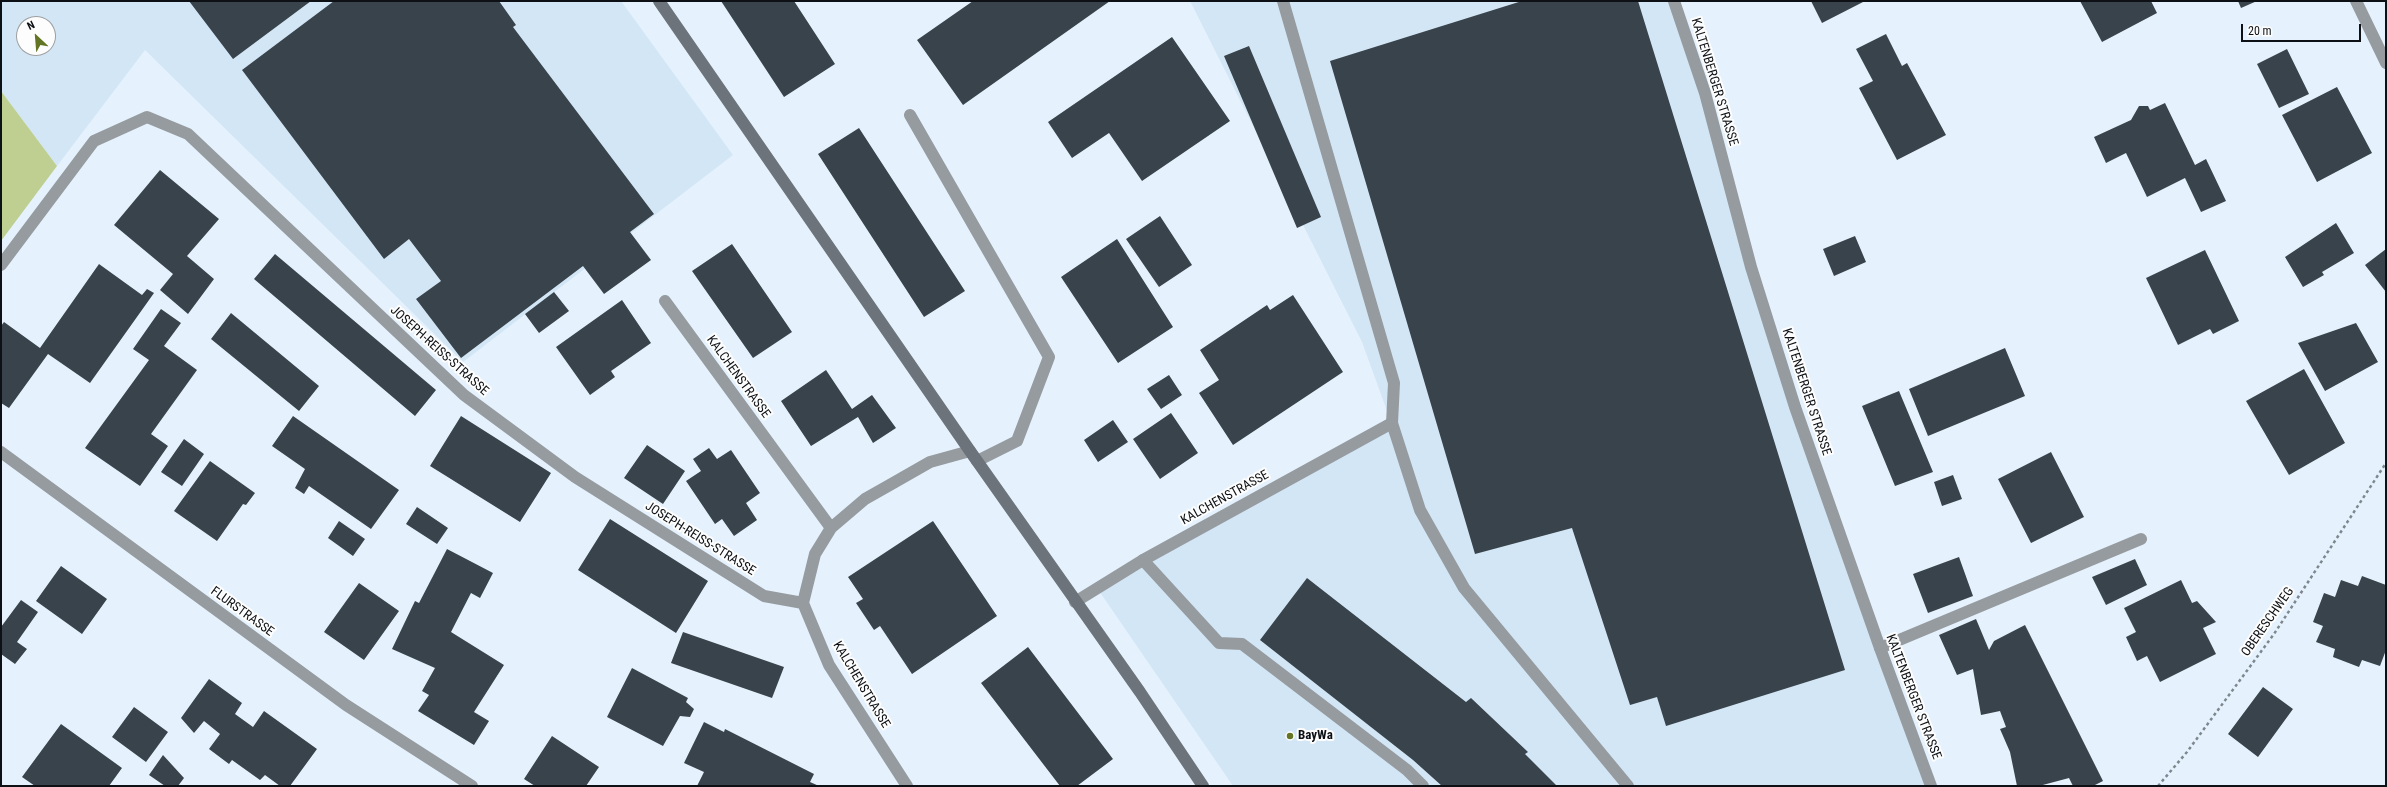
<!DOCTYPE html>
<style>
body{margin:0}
#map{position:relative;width:2387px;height:787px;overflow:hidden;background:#e5f2fd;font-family:"Roboto Condensed",sans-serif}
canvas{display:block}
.frame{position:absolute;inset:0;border:2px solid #0d1115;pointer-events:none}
.north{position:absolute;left:16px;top:16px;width:40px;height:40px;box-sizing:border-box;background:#fdfdfd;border:1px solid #9d9fa0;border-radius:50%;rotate:334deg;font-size:11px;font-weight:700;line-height:16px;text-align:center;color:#0d1115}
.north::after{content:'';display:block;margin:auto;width:14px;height:18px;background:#637523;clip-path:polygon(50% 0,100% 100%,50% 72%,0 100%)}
.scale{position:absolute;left:2241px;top:24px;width:120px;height:18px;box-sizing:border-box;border:2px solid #0d1115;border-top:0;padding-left:5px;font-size:12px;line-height:14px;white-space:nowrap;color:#0d1115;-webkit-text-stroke:3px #fdfdfd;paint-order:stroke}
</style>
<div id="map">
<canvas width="2387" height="787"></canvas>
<div class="frame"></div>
<div class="north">N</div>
<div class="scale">20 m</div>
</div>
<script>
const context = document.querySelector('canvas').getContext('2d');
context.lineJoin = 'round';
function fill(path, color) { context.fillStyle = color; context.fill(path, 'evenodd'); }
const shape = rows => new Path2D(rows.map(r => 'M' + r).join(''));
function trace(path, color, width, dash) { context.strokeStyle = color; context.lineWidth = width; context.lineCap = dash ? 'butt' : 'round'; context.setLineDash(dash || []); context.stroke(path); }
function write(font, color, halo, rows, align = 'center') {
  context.font = font + ' "Roboto Condensed",sans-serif'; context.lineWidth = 4; context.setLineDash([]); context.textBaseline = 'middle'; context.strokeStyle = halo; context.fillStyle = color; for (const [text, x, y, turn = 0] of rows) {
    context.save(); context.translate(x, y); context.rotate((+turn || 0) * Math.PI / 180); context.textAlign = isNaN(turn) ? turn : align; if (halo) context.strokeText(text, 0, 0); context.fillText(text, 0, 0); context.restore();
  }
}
const built = shape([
 [1,1,621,1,733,155,463,362,145,50,57,166,1,91],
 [24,24,48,24,48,48,24,48],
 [1190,1,1674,1,1751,267,1931,786,1233,786,1097,588,1391,422,1362,342]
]);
const green = shape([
 [1,91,57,166,1,241]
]);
const building = shape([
 [189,1,311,1,233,59],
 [334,1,499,1,516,25,513,27,654,214,630,232,651,260,604,294,583,266,461,358,416,299,441,281,409,239,384,259,242,70],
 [721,1,794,1,835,64,784,97],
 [973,1,1110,1,963,105,917,40],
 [1522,1,1638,1,1845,670,1666,726,1657,697,1630,705,1572,528,1475,554,1330,61],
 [1811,1,1865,1,1822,23],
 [2080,1,2151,1,2157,13,2102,42],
 [2238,1,2257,1,2241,8],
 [1886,34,1902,66,1907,63,1946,135,1897,160,1859,88,1873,81,1856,49],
 [1172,37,1230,121,1142,181,1109,133,1072,158,1048,122],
 [1249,46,1321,217,1297,228,1224,56],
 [2287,49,2309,94,2279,108,2257,64],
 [2337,87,2372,153,2317,182,2282,115],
 [2165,103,2195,165,2206,159,2226,201,2201,212,2185,178,2147,197,2126,153,2106,163,2094,137,2131,120,2139,106,2148,106,2150,110],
 [859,128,965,291,924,317,818,154],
 [160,170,219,219,187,256,214,279,188,314,160,290,173,274,114,225],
 [1160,216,1192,265,1159,287,1126,239],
 [2336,223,2354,253,2322,272,2324,275,2303,287,2285,257],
 [1855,236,1866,262,1834,276,1823,249],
 [1117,239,1173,327,1118,363,1061,277],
 [732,244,792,332,753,358,692,271],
 [2386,249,2386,292,2365,265],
 [2205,250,2239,321,2213,334,2210,329,2178,345,2146,278],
 [275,254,436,390,415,416,254,279],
 [99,264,142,295,147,289,154,293,90,383,48,354,9,408,1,403,1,326,4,322,40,348],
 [554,292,569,311,539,333,525,314],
 [1293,295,1343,372,1233,445,1199,393,1219,380,1200,350,1267,305,1270,310],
 [622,300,651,343,611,371,615,377,590,395,556,347],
 [161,309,181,323,164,346,197,370,151,434,168,446,140,486,85,448,149,360,133,349],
 [231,313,319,386,299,411,211,339],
 [2356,323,2378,362,2325,391,2298,343],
 [2005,348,2025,396,1928,436,1909,389],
 [2304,369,2345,443,2289,475,2246,401],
 [826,370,852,409,872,395,896,428,873,443,858,417,811,446,781,401],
 [1169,375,1182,395,1161,409,1147,389],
 [1899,391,1933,472,1895,486,1862,406],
 [1171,413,1198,453,1160,479,1133,439],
 [293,416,399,490,371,529,309,486,304,494,295,488,305,469,272,446],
 [461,416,551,473,520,522,430,466],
 [1113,420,1128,442,1098,462,1084,440],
 [184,439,204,454,182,486,161,472],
 [647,445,685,471,663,504,624,478],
 [709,448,717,459,731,450,760,493,746,503,757,520,734,536,722,519,715,524,686,481,701,471,693,459],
 [2051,452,2084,517,2031,543,1998,479],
 [210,461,255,493,246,505,243,504,217,541,174,511],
 [1953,475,1962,499,1942,506,1934,482],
 [417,507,448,528,437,544,406,524],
 [610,519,708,581,676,633,578,570],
 [339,521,365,539,353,556,328,538],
 [933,521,997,616,912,674,880,626,874,630,856,603,863,599,848,577],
 [447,549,493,573,480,598,471,593,451,632,504,665,474,712,489,721,474,745,418,711,429,695,422,691,435,668,392,649,415,601,419,603],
 [1959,557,1973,596,1928,613,1913,574],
 [2135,559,2147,585,2106,605,2092,577],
 [61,566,107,599,82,634,36,601],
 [2362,576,2386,585,2386,650,2380,666,2362,660,2359,667,2333,657,2335,649,2316,642,2323,626,2313,622,2324,593,2335,597,2341,580,2358,586],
 [1307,578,1466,702,1471,698,1528,752,1525,754,1557,786,1442,786,1413,760,1260,640],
 [2181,580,2192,603,2197,601,2216,622,2203,628,2216,654,2160,682,2147,656,2137,661,2126,637,2136,632,2124,608],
 [359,583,399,611,364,660,324,632],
 [21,600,38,612,17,642,27,649,15,664,1,654,1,627],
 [1976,619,1989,650,1994,641,2025,625,2103,781,2093,786,2073,786,2069,778,2039,786,2017,786,2010,752,2000,729,2006,727,2000,711,1981,715,1973,669,1957,675,1939,635],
 [683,632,784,667,772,698,671,663],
 [1028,647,1113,759,1077,786,1060,786,981,683],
 [632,668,688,698,686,702,694,709,690,717,680,716,663,746,607,717],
 [209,679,242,703,235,714,253,727,264,711,317,749,290,786,280,786,265,775,260,780,232,760,229,764,209,749,220,734,204,721,194,733,181,718],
 [2263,687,2293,709,2258,757,2228,734],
 [134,707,168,732,146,762,112,737],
 [704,722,724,732,725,729,814,774,810,782,819,786,697,786,704,772,684,763],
 [61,724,122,768,109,786,35,786,22,777],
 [552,736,599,767,586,786,535,786,524,779],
 [163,755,184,778,178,786,165,786,149,775]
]);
const path = shape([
 [2158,786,2187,752,2274,634,2386,463]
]);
const lane = shape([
 [1283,1,1394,383,1392,423,1420,510,1464,588,1628,786],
 [910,115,1049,357,1017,441,977,461],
 [1143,560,1219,643,1242,644,1407,770,1423,786],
 [1880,648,2141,539]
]);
const street = shape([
 [1674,1,1705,93,1751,267,1795,407,1880,648,1931,786],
 [2356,1,2386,63],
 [1,265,94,141,147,117,188,134,464,395,575,477,764,596,803,603],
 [665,301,831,528],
 [1,452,346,705,472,786],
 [1075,602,1143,560,1392,423],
 [907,786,829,665,803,603,815,554,831,528,865,499,895,482,930,462,970,451]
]);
const secondary = shape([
 [659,1,970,451,1140,692,1203,786]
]);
const markers = [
 [1290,736,4,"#637523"]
];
const streetNames = [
 ["KALTENBERGER STRASSE",1714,82,73],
 ["JOSEPH-REISS-STRASSE",439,351,42],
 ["KALCHENSTRASSE",738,377,54],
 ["KALTENBERGER STRASSE",1806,392,72],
 ["KALCHENSTRASSE",1225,498,-29],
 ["JOSEPH-REISS-STRASSE",700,539,32],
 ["FLURSTRASSE",242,612,36],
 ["OBERESCHWEG",2268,622,-55],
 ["KALCHENSTRASSE",861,685,59],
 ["KALTENBERGER STRASSE",1913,697,69]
];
const poiNames = [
 ["BayWa",1298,736]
];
fill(built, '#d3e6f5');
fill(green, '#becf91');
fill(building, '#39434b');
trace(path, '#7e878e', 2.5, [3, 3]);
trace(lane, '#969ba0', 12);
trace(street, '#969ba0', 12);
trace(secondary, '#6c737a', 12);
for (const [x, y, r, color] of markers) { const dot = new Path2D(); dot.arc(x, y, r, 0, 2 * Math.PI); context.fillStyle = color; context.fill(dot); trace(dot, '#fdfdfd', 1.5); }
write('13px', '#0d1115', '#fdfdfd', streetNames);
write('bold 13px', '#0d1115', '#fdfdfd', poiNames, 'left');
</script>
